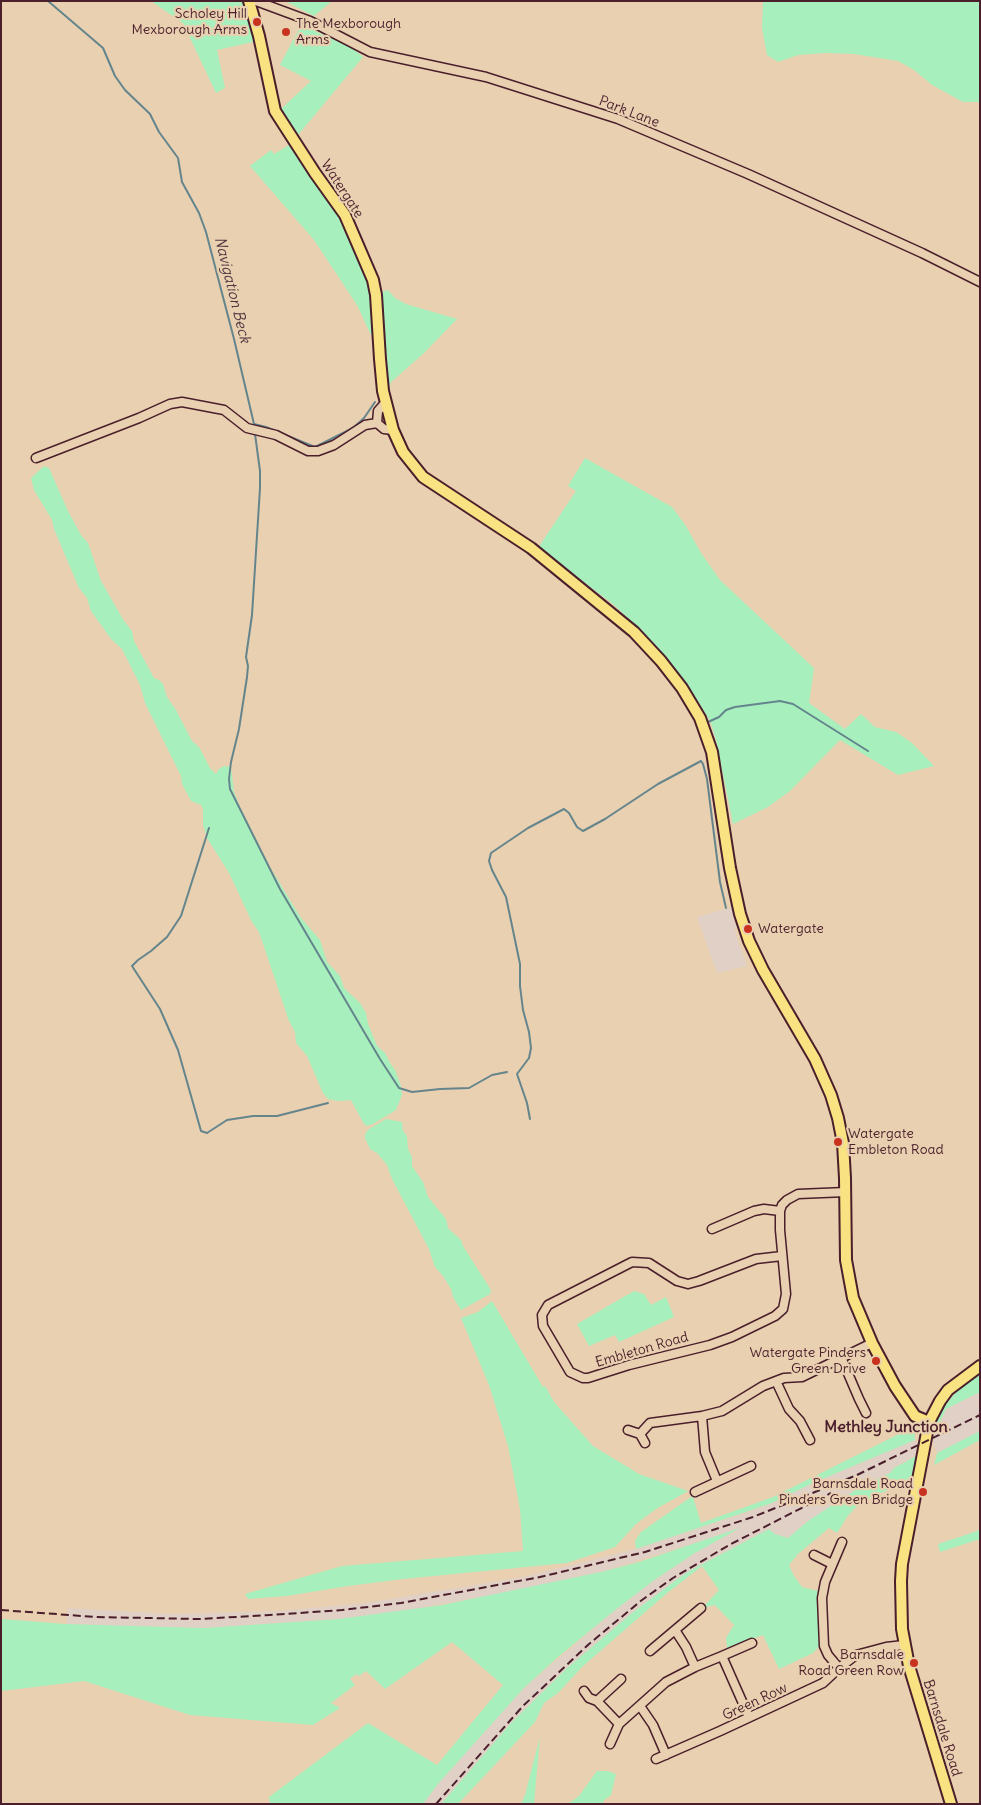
<!DOCTYPE html>
<style>
body{margin:0}
#map{position:relative;width:981px;height:1805px;overflow:hidden;background:#e8d0b0;font-family:Delius,sans-serif}
canvas{display:block}
.frame{position:absolute;inset:0;border:2px solid #4a1f2b;pointer-events:none}
</style>
<div id="map">
<canvas width="981" height="1805"></canvas>
<div class="frame"></div>
</div>
<script>
const context = document.querySelector('canvas').getContext('2d');
context.lineJoin = 'round';
function fill(path, color) { context.fillStyle = color; context.fill(path, 'evenodd'); }
const shape = rows => new Path2D(rows.map(r => 'M' + r).join(''));
function trace(path, color, width, dash) { context.strokeStyle = color; context.lineWidth = width; context.lineCap = dash ? 'butt' : 'round'; context.setLineDash(dash || []); context.stroke(path); }
function write(font, color, halo, rows, align = 'center') {
  context.font = font + ' Delius,sans-serif'; context.lineWidth = 4.5; context.setLineDash([]); context.textBaseline = 'middle'; context.strokeStyle = halo; context.fillStyle = color; for (const [text, x, y, turn = 0] of rows) {
    context.save(); context.translate(x, y); context.rotate((+turn || 0) * Math.PI / 180); context.textAlign = isNaN(turn) ? turn : align; if (halo) context.strokeText(text, 0, 0); context.fillText(text, 0, 0); context.restore();
  }
}
const built = shape([
 [732,907,738,927,734,929,747,966,717,973,697,917],
 [980,1392,980,1431,937,1453,931,1437,934,1435,946,1409],
 [915,1440,917,1443,916,1456,894,1467,890,1473,857,1489,808,1521,788,1538,775,1534,769,1529,691,1570,632,1613,567,1668,511,1723,441,1804,423,1804,438,1784,523,1689,614,1611,653,1581,695,1553,737,1530,601,1572,526,1589,397,1612,339,1619,204,1628,66,1624,68,1608,172,1614,278,1611,366,1603,523,1577,636,1549,748,1512,772,1503,813,1483]
]);
const green = shape([
 [151,1,241,1,246,8,250,19,253,42,217,50,225,88,216,93,183,23],
 [285,1,332,1,314,16],
 [763,1,980,1,980,102,963,102,932,85,914,70,898,61,854,54,826,53,798,55,778,62,767,55,762,28],
 [301,25,351,47,363,57,298,135,281,109,311,81,280,65],
 [291,144,336,207,349,232,369,281,372,302,374,335,371,335,357,305,314,240,250,166,271,150,274,154],
 [388,290,395,298,406,304,457,319,423,354,391,382,388,392,385,373,380,293],
 [585,458,672,507,686,526,701,553,720,580,814,668,809,703,845,729,861,714,875,727,896,732,912,743,934,766,898,775,840,740,790,791,768,807,733,824,716,740,711,723,698,701,676,670,645,634,613,604,538,548,576,491,568,486],
 [44,466,49,468,68,511,81,535,88,543,101,581,124,621,132,631,134,641,154,678,159,680,163,684,167,697,176,710,192,741,199,747,210,768,216,774,219,769,224,766,231,767,234,792,240,807,271,869,301,918,320,940,327,962,340,976,344,988,360,1003,366,1013,368,1024,377,1046,385,1053,390,1063,395,1070,401,1086,402,1095,396,1110,373,1124,367,1126,364,1124,351,1100,338,1101,328,1099,323,1093,307,1056,296,1043,295,1032,289,1021,259,932,252,922,229,873,207,838,203,825,203,809,201,805,191,801,182,784,181,776,145,703,140,685,122,649,111,639,91,611,87,598,79,588,54,529,52,520,34,490,31,478],
 [386,1119,402,1122,403,1131,407,1136,408,1149,412,1157,412,1166,423,1182,428,1197,446,1219,448,1228,461,1240,463,1246,491,1290,490,1294,461,1310,453,1297,451,1289,443,1276,435,1267,429,1249,392,1179,387,1165,377,1153,370,1149,365,1138,365,1134,369,1129],
 [634,1291,644,1294,651,1305,666,1297,674,1317,619,1342,615,1335,589,1346,577,1324],
 [492,1301,543,1387,545,1386,554,1402,593,1446,639,1474,688,1491,656,1509,636,1524,615,1547,567,1563,403,1579,348,1586,287,1596,248,1599,245,1594,342,1566,523,1551,520,1509,508,1446,489,1385,461,1318,478,1312],
 [980,1372,980,1392,946,1409,934,1435,931,1437,935,1423,943,1408,963,1384],
 [914,1425,915,1440,813,1483,772,1503,636,1549,635,1541,641,1532,691,1497,693,1497,701,1523,773,1497,901,1433],
 [980,1431,980,1440,934,1465,937,1453],
 [916,1456,911,1484,900,1486,877,1494,855,1508,847,1517,837,1533,829,1528,798,1554,789,1565,794,1576,802,1587,818,1591,820,1645,813,1653,779,1669,763,1635,727,1648,726,1638,734,1625,715,1605,706,1607,705,1605,719,1590,702,1566,666,1594,583,1666,558,1693,544,1703,535,1722,458,1804,441,1804,511,1723,567,1668,632,1613,676,1580,691,1570,769,1529,775,1534,788,1538,808,1521,857,1489,890,1473,894,1468],
 [740,1528,695,1553,653,1581,614,1611,558,1657,523,1689,438,1784,423,1804,270,1804,269,1797,368,1723,437,1765,503,1685,452,1642,385,1689,366,1671,359,1676,356,1674,350,1679,355,1685,331,1703,340,1708,313,1725,190,1715,84,1681,1,1691,1,1619,66,1624,204,1628,339,1619,442,1605,601,1572,639,1562],
 [980,1530,980,1539,940,1552,938,1544],
 [540,1737,534,1804,521,1804,525,1795],
 [597,1771,608,1771,616,1774,611,1795,603,1801,604,1804,568,1804,579,1796]
]);
const stream = shape([
 [48,1,103,48,115,76,125,90,150,114,159,132,178,158,182,182,199,213,206,232,234,339,254,424,266,427,315,447,353,428,364,418,375,402],
 [255,434,260,471,260,488,252,615,246,657,248,666,247,677,239,729,231,762,229,779,230,789,280,889,380,1059,399,1088,412,1092,440,1089,469,1088,492,1075,507,1072],
 [708,722,719,717,726,710,735,707,780,701,793,704,868,751],
 [209,828,181,916,167,937,151,951,138,960,132,966,160,1009,178,1050,201,1131,207,1133,227,1120,253,1116,277,1116,328,1103],
 [530,1119,527,1103,517,1074,529,1058,531,1048,529,1032,523,1010,520,986,520,964,506,897,492,870,489,861,491,853,528,828,564,809,569,813,577,827,583,831,605,819,658,784,701,761,703,764,707,779,720,882,726,908]
]);
const minor = shape([
 [256,1,310,21,370,52,486,77,618,119,748,174,922,253,980,282],
 [377,423,384,429,393,430],
 [36,458,139,418,170,404,182,402,224,410,247,428,276,435,308,451,318,451,334,445,365,425,377,423,378,411,386,402],
 [712,1229,754,1211,764,1209,780,1211],
 [782,1256,756,1259,699,1281,688,1284,677,1281,649,1263,632,1262,548,1305,542,1315,543,1326,570,1372,583,1378,588,1378,629,1365,710,1345,732,1337,775,1316,783,1309,786,1294,780,1230,780,1211,782,1205,787,1200,798,1194,846,1192],
 [841,1357,859,1399,866,1413],
 [776,1381,789,1409,800,1421,810,1440],
 [702,1416,705,1452,717,1481],
 [628,1430,640,1434,645,1443],
 [640,1434,650,1423,702,1416,722,1411,763,1386,784,1378,802,1377,872,1343],
 [695,1492,751,1466],
 [814,1555,832,1564],
 [675,1630,686,1647,695,1667],
 [650,1651,701,1608],
 [722,1656,752,1643],
 [839,1668,828,1655,824,1646,822,1598,825,1582,842,1542],
 [584,1691,589,1698,597,1701,619,1724],
 [597,1701,621,1679],
 [640,1706,653,1725,666,1755],
 [610,1744,619,1724,666,1682,695,1667,722,1656,749,1717],
 [656,1759,720,1731,823,1683,839,1668,856,1655,886,1647,904,1645]
]);
const major = shape([
 [249,1,259,36,275,111,315,173,345,215,373,280,376,295,380,359,383,391,393,430,403,452,423,477,531,548,634,632,661,661,682,688,700,718,712,752,730,868,740,914,749,941,763,970,815,1059,831,1095,838,1118,843,1143,845,1178,846,1260,853,1298,872,1343,895,1386,915,1416,929,1422],
 [951,1804,909,1666,902,1629,901,1581,902,1564,929,1422,940,1401,948,1390,980,1366]
]);
const rail = shape([
 [1,1610,96,1617,199,1619,270,1615,342,1610,401,1603,540,1577,645,1552,753,1517,857,1475,980,1415],
 [436,1804,523,1706,589,1644,642,1600,673,1578,731,1544,831,1493]
]);
const markers = [
 [257,22,5,"#c8321e"],
 [286,32,5,"#c8321e"],
 [748,929,5,"#c8321e"],
 [838,1142,5,"#c8321e"],
 [876,1361,5,"#c8321e"],
 [923,1492,5,"#c8321e"],
 [914,1663,5,"#c8321e"]
];
const poiNames = [
 ["Scholey Hill",247,14],
 ["Mexborough Arms",247,30],
 ["The Mexborough",296,24,"left"],
 ["Arms",296,40,"left"],
 ["Watergate",758,929,"left"],
 ["Watergate",848,1134,"left"],
 ["Embleton Road",848,1150,"left"],
 ["Watergate Pinders",866,1353],
 ["Green Drive",866,1369],
 ["Barnsdale Road",913,1484],
 ["Pinders Green Bridge",913,1500],
 ["Barnsdale",904,1655],
 ["Road Green Row",904,1671]
];
const streetNames = [
 ["Park Lane",629,112,21],
 ["Watergate",342,189,57],
 ["Embleton Road",642,1350,-16],
 ["Green Row",755,1702,-25],
 ["Barnsdale Road",942,1728,73]
];
const waterNames = [
 ["Navigation Beck",232,290,76]
];
const quarterNames = [
 ["Methley Junction",886,1427]
];
fill(built, '#e0d0c6');
fill(green, '#a7f0bd');
trace(stream, '#65858d', 2);
trace(minor, '#4a1f2b', 11);
trace(major, '#4a1f2b', 14);
trace(minor, '#e8d0b0', 8);
trace(major, '#f8e281', 10);
trace(rail, '#4a1f2b', 2, [8, 4]);
for (const [x, y, r, color] of markers) { const dot = new Path2D(); dot.arc(x, y, r, 0, 2 * Math.PI); context.fillStyle = color; context.fill(dot); trace(dot, '#e8d0b0', 2); }
write('14px', '#4a1f2b', '#e8d0b0', poiNames, 'right');
write('14px', '#4a1f2b', '#e8d0b0', streetNames);
write('italic 15px', '#513843', '#e8d0b0', waterNames);
write('bold 16px', '#4a1f2b', '#e8d0b0', quarterNames);
</script>
